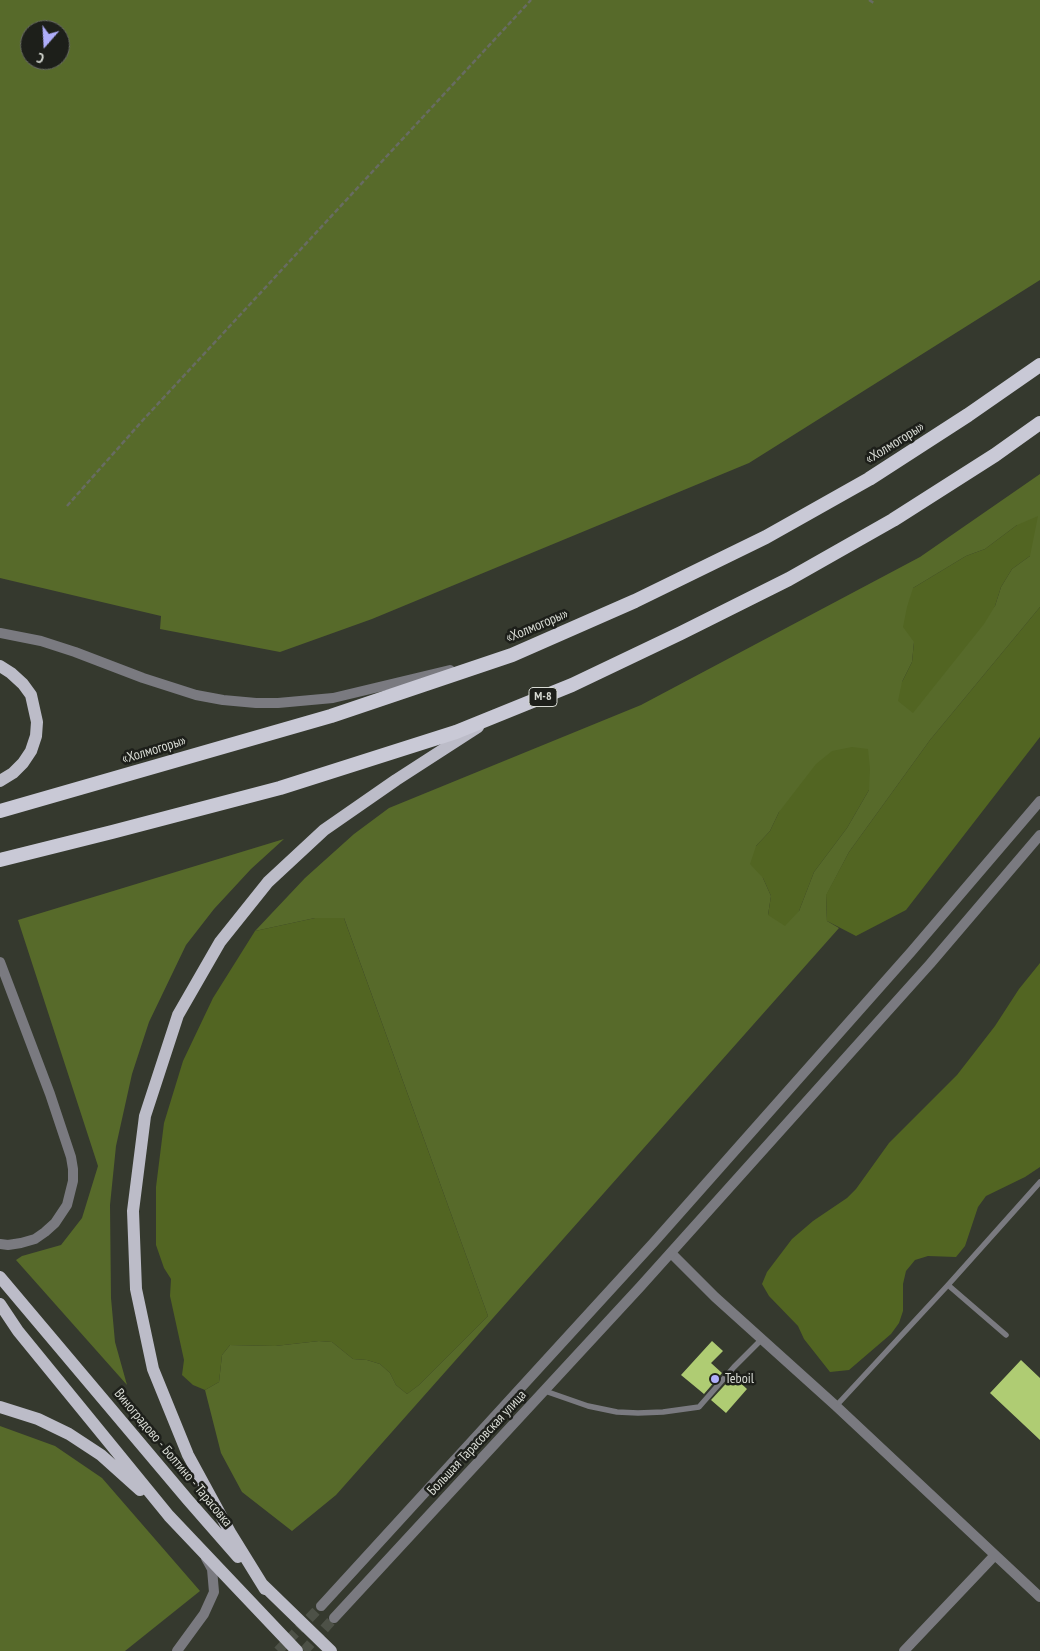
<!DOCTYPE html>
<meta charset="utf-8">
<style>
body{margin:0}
#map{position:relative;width:1040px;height:1651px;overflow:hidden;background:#35392e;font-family:"PT Sans Narrow",sans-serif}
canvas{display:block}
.north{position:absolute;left:20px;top:20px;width:50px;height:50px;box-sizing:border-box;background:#1d1f1a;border:1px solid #686a64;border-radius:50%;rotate:199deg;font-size:14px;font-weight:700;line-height:20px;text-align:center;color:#d8dbd4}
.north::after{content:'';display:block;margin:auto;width:18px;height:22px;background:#afaefa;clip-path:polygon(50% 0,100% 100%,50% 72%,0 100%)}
</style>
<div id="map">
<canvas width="1040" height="1651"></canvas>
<div class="north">С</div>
</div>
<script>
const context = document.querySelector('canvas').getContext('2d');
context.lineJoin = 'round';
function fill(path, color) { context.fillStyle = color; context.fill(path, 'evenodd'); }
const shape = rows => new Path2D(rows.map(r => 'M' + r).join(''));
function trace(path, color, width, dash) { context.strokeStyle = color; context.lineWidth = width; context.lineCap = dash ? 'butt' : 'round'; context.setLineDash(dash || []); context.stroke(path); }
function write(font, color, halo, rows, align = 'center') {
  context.font = font + ' "PT Sans Narrow",sans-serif'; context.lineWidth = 5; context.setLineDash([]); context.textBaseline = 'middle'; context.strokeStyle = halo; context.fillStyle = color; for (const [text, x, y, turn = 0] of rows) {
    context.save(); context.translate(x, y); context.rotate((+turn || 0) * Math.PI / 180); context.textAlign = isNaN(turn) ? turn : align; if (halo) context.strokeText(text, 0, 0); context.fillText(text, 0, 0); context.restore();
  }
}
const green = shape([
 [0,0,1040,0,1040,280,749,463,372,619,280,652,160,629,161,616,0,578],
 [30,30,60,30,60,60,30,60],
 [1040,474,1040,607,930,740,849,852,826,896,827,921,839,928,336,1495,292,1531,242,1492,221,1453,205,1390,219,1382,222,1355,230,1345,275,1346,319,1341,332,1342,353,1359,367,1360,380,1364,390,1373,396,1385,407,1394,419,1385,488,1316,344,918,315,918,255,931,305,878,354,834,389,808,641,705,920,557],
 [1017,525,1030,556,1012,569,1001,587,995,606,902,682,912,662,914,642,913,588,966,556,985,549],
 [869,790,847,828,814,872,799,911,768,915,771,896,763,878,756,846,770,831,779,812],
 [284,839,251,869,214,909,186,945,149,1022,132,1074,116,1146,110,1205,111,1298,115,1342,127,1385,16,1260,22,1256,61,1245,82,1218,98,1166,18,920],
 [0,1426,55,1446,102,1478,200,1591,125,1651,0,1651]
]);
const forest = shape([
 [1038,516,1030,556,1012,569,1001,587,995,606,984,624,913,713,898,701,902,682,912,662,914,642,903,627,907,607,913,588,966,556,985,549,1017,525],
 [1040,607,1040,737,906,910,856,936,827,921,826,895,849,852,930,740],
 [852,747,868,749,870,769,869,790,847,828,814,872,799,911,785,926,768,915,771,896,763,878,750,864,756,846,770,831,779,812,816,764,832,751],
 [315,918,344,918,345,921,488,1316,419,1385,407,1394,396,1385,390,1373,380,1364,367,1360,353,1359,332,1342,319,1341,275,1346,230,1345,222,1355,219,1382,205,1390,193,1385,182,1375,184,1360,170,1296,171,1279,164,1268,156,1245,156,1187,164,1123,183,1061,213,998,255,931],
 [1040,963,1040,1167,1025,1177,986,1196,978,1207,965,1246,956,1257,928,1256,915,1260,906,1271,903,1284,903,1311,899,1323,891,1334,849,1370,830,1372,804,1339,798,1326,769,1296,762,1284,767,1272,792,1239,813,1221,847,1198,856,1189,889,1143,957,1075,995,1026,1019,989]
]);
const building = shape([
 [712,1341,723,1351,711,1363,722,1373,704,1394,681,1375],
 [1021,1360,1040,1378,1040,1440,990,1393],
 [733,1376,747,1389,726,1413,711,1400]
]);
const tertiaryTunnel = shape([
 [278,1651,321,1606],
 [304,1651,334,1618]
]);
const path = shape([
 [869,0,874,3],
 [67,506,143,420,531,0]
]);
const service = shape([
 [948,1285,1006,1335],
 [545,1391,588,1406,617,1412,638,1413,663,1412,699,1407,734,1367,762,1339],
 [836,1406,948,1285,1040,1182]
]);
const minor = shape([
 [671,1253,715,1297,836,1406,1040,1597],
 [177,1651,204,1614,214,1592,212,1569,206,1558],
 [904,1651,995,1555]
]);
const tertiary = shape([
 [0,633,41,641,75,652,143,678,196,695,223,700,256,703,278,703,333,698,450,670],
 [0,962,50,1094,71,1157,73,1169,73,1181,67,1205,55,1223,45,1232,35,1239,21,1243,8,1245,0,1244],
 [321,1606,654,1242,911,952,1040,801],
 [334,1618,640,1287,930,964,1040,835]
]);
const primary = shape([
 [0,666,11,673,23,684,31,695,37,722,36,736,31,751,23,763,13,773,0,781],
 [0,1277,188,1500,238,1557],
 [0,1304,18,1331,169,1516,297,1651],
 [0,1407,38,1419,69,1434,101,1455,140,1490],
 [261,1583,331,1651],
 [265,1589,231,1534,188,1455,153,1369,136,1289,133,1211,145,1116,178,1015,220,942,268,882,324,830,396,780,478,727]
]);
const trunk = shape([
 [0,811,331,716,512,655,635,601,766,537,869,479,968,415,1040,365],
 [0,860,112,832,280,788,456,732,572,685,681,633,789,579,893,520,995,455,1040,423]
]);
const markers = [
 [715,1379,5,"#afaefa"]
];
const shields = [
 [543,697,28]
];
const shieldNames = [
 ["М-8",543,697]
];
const streetNames = [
 ["«Холмогоры»",895,443,-32],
 ["«Холмогоры»",537,626,-23],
 ["«Холмогоры»",154,750,-17],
 ["Большая Тарасовская улица",477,1443,-47],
 ["Виноградово - Болтино - Тарасовка",173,1458,50]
];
const poiNames = [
 ["Teboil",725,1379]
];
fill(green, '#576a2a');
fill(forest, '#526522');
fill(building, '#afcc73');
trace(tertiaryTunnel, '#4d5147', 10, [10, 5]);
trace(path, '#686c62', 2.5, [5, 2.5]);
trace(service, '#7a7a80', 5.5);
trace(minor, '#7a7a80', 10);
trace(tertiary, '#7a7a80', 10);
trace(primary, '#bcbcc8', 12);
trace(trunk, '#c9c9d6', 14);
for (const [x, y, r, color] of markers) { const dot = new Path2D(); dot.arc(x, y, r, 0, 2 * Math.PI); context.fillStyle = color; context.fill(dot); trace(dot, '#1d1f1a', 2); }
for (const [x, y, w] of shields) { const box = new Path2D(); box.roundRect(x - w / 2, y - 9.5, w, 19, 4); context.fillStyle = '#1d1f1a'; context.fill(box); trace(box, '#d8dbd4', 1); }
write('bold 12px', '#d8dbd4', null, shieldNames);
write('14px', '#d8dbd4', '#1d1f1a', streetNames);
write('14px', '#d8dbd4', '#1d1f1a', poiNames, 'left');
</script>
